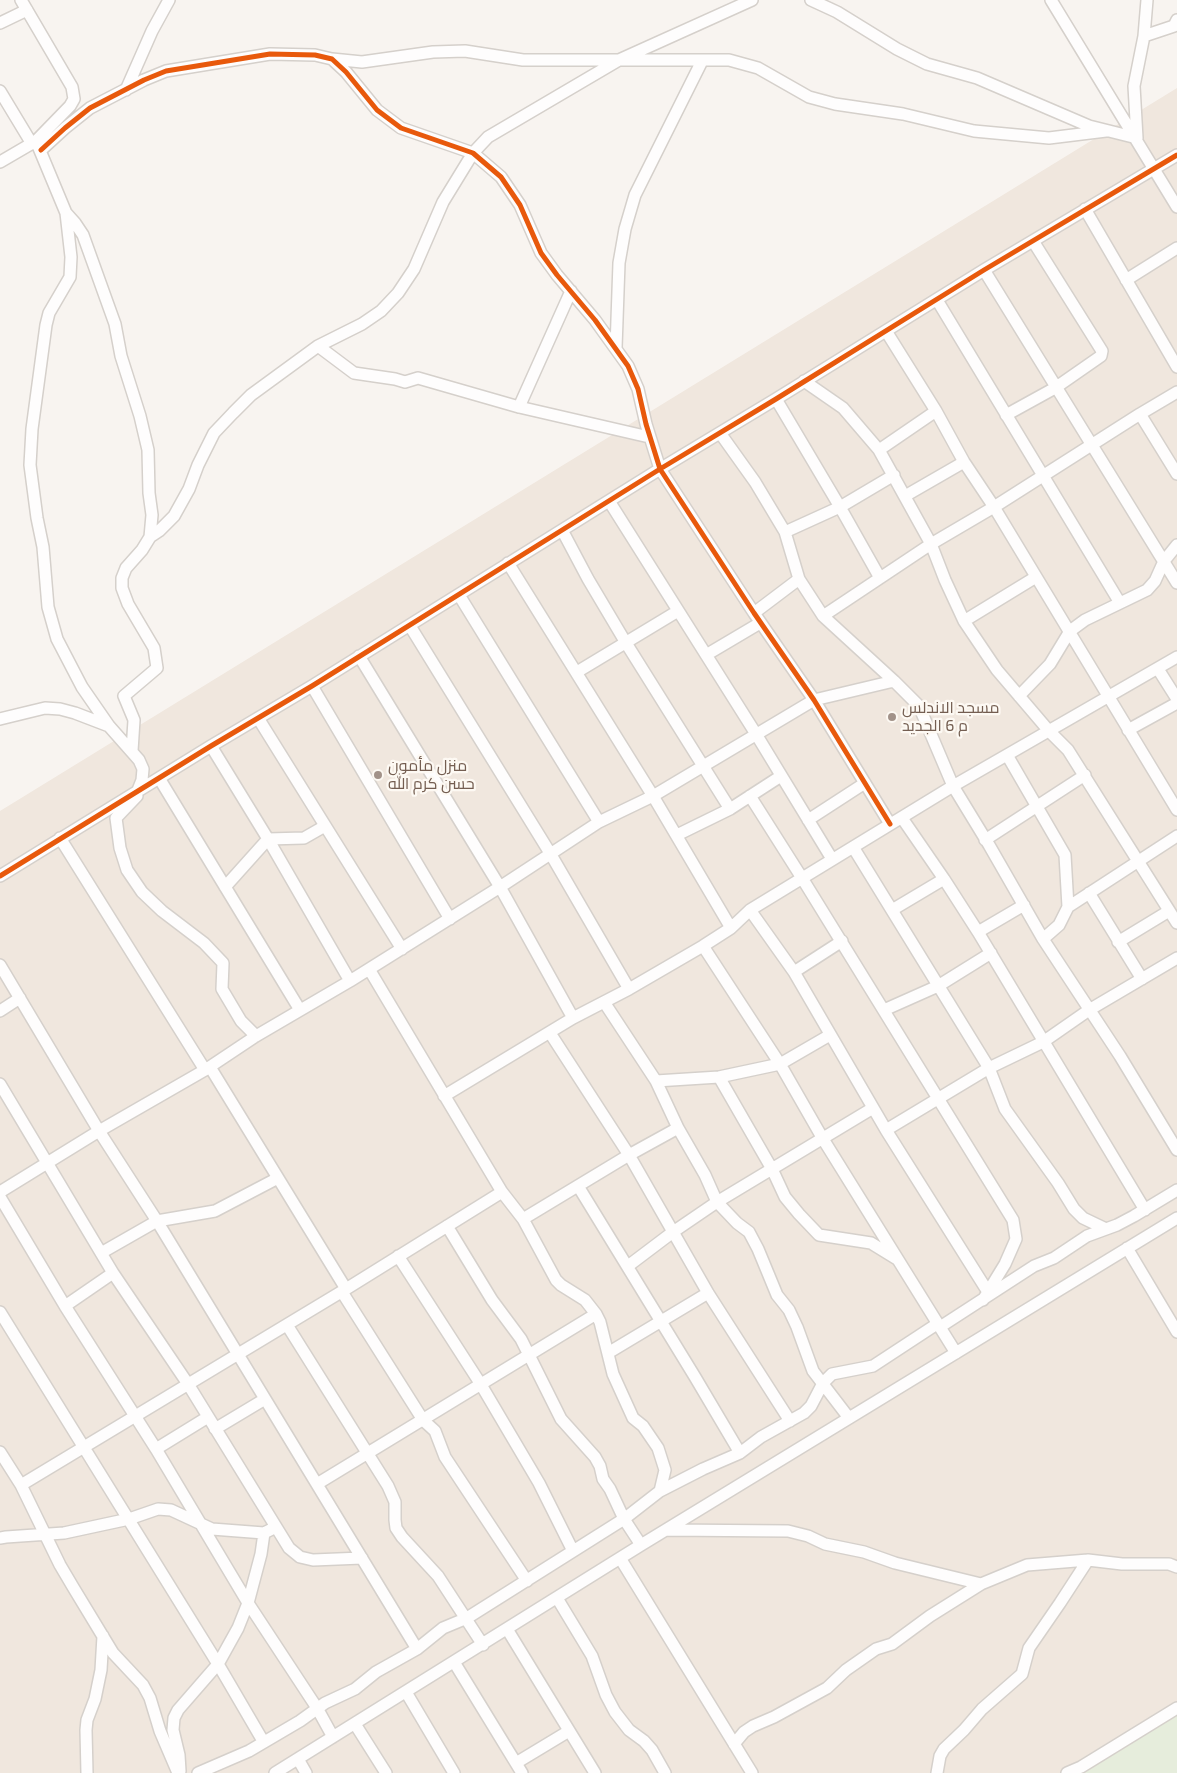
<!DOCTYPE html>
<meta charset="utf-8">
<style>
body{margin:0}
canvas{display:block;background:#f8f4f0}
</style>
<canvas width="1177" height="1773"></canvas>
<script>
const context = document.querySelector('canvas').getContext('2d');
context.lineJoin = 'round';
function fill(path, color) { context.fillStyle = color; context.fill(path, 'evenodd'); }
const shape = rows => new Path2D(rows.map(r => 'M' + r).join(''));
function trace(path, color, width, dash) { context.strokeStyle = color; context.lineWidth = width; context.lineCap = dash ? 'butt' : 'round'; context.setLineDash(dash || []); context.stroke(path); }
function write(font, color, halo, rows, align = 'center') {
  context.font = font + ' "Exo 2",Cairo,sans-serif'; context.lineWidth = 4.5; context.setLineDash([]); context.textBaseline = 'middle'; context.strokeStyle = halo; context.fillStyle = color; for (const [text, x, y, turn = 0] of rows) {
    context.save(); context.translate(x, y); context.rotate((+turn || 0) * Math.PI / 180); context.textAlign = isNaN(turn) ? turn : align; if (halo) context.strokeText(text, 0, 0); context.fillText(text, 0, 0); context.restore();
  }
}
const residential = shape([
 [1177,88,1177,1773,0,1773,0,811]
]);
const green = shape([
 [1177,1714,1177,1773,1080,1773]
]);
const minor = shape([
 [811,0,837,12,897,49,927,64,977,78,1089,126,1137,138,1134,86,1144,36,1174,26,1177,20],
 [1051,0,1177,207],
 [0,23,27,10],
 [1144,36,1147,0],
 [332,59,362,62,433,52,465,51,523,60,729,60,758,68,809,97,835,104,903,114,974,131,1049,138,1106,131],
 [126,90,152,31,169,0],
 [0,91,32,144],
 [36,141,66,213,71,257,70,277,49,313,46,325,32,429,30,465,37,518,43,547,48,607,57,639,82,687,109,726,139,760,143,769,142,780,138,790],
 [41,150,65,128,90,108,144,80,166,71,270,54,315,55,332,59,346,72,377,110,401,128,473,153,501,177,520,205,541,253,557,275,595,320,628,366,638,389,646,424,660,469,754,613,814,700,890,824],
 [0,162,36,141,70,106,74,99,72,87,21,0],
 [1085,209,1177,367],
 [66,213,75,223,83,235,115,324,121,356,140,416,148,450,149,493,152,515,150,537,142,550,126,568,122,578,122,588,128,604,154,648,157,668,124,696,134,720,132,751],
 [984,270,1177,583],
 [1126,280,1177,248],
 [937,300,1120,603],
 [886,331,936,411,964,462,994,507,1177,810],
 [318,346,354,373,395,379,405,382,418,378,519,407,649,437],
 [616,348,619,263,625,229,635,195,702,61],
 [804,381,843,408,879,450,931,544,945,580,964,621,997,670,1049,731,1068,750,1177,923],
 [776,399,840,507,880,578],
 [519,407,571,291],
 [1140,414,1177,474],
 [1006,415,1055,388,1101,356,1102,351,1033,241],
 [720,433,755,482,785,532,799,579,823,616,894,681,919,706,953,786,989,845,1043,939,1120,1056,1177,1150],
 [879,450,936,411],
 [905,496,964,462],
 [609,501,756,734,832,859],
 [562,530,588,579,626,643,730,809],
 [785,532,840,507,894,475],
 [150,537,159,531,174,516,189,489,198,465,214,433,233,413,251,395,318,346,362,324,381,311,398,293,414,269,443,202,473,153,488,137,619,60,752,0],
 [508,563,653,796,731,928],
 [459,595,599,822],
 [754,613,799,579],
 [823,616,931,544,994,507,1140,414,1177,392],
 [964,621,1036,577],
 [410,626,550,853,629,989],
 [706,655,760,623],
 [359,656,500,887,573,1018],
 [1158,669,1177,699],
 [577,672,678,611],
 [312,686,450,919],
 [1019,696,1050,664,1070,631,1085,620,1147,590,1155,581,1164,561,1177,545],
 [258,718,402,949],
 [0,719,45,708,60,709,75,713,109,726],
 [1128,730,1177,703],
 [211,746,268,839,350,981],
 [1007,755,1065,855,1068,907,1059,925,1043,939],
 [159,778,300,1010],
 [137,796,116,818,120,848,127,870,142,892,162,911,204,943,223,963,222,989,241,1021,256,1036],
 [750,796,802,878,1013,1220,1016,1239,1005,1264,983,1300],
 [902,818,944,879,978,932,1145,1210],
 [808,820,865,783],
 [677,835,730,809,781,776],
 [60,838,205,1070],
 [985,840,1085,775],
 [853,847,989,1068,1005,1109,1058,1183,1074,1209,1083,1218,1106,1229],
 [0,876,211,746,312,686,660,469,776,399,984,270,1177,155],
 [225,887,268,839,304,838,325,826],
 [1089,893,1142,979],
 [1068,907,1177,836],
 [750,910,794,972,886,1130,988,1292],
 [892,910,944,879],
 [978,932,1024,905],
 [1118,942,1169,911],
 [703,946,780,1064,823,1139,956,1353],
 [0,965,99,1131,157,1221,417,1649],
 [369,969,502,1192,523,1219,556,1280,561,1285,585,1300,596,1314,600,1322,613,1374,633,1418,643,1426,658,1448,665,1470,660,1491],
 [794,972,842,941],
 [604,1002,656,1081],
 [884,1010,938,986,991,953],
 [0,1011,20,998],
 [550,1033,629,1155,708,1293,790,1421],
 [210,1067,346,1289],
 [719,1077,772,1169,785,1197,799,1214,819,1235,871,1243,897,1259],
 [0,1084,113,1273,188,1384,289,1548,300,1557,313,1560,362,1558],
 [444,1096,573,1018,629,989,703,946,731,928,750,910,953,786,1177,657],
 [678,1128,705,1175,717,1202,737,1223,749,1232,758,1249,777,1295,789,1310,797,1327,813,1371,849,1418],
 [886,1130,989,1068,1043,1042,1089,1010,1177,958],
 [578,1186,695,1377,740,1453],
 [0,1192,99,1131,205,1070,256,1036,350,981,500,887,599,822,653,796,814,700,894,681],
 [0,1197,65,1306,156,1449,248,1603,317,1708,333,1737],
 [523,1219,629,1155,678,1128,656,1081,719,1077,780,1064,830,1035],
 [447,1226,492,1300,521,1339,561,1419,595,1457,600,1466,603,1479,610,1489,624,1519,641,1545],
 [1127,1248,1177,1332],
 [101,1253,157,1221,215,1211,278,1178],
 [398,1256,480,1383,539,1483,573,1551],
 [628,1266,673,1232,717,1202,873,1108],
 [342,1292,423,1420,435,1431,445,1457,527,1581],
 [65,1306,113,1273],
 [0,1312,218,1664,263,1741],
 [287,1325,388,1486,395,1502,395,1520,396,1528,402,1537,438,1576,483,1645],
 [940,1327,1034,1266,1054,1258,1087,1236,1117,1225,1134,1216,1177,1190],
 [608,1353,708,1293],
 [215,1429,265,1399],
 [156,1449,208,1417],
 [0,1452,21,1485,60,1565,73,1587,113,1653,143,1685,150,1698,160,1731,178,1773],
 [317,1484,596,1314],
 [21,1485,346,1289,502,1192],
 [666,1530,788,1531,808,1536,825,1544,864,1552,895,1563,981,1584,1027,1565,1088,1560,1122,1564,1169,1564,1177,1567],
 [0,1538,6,1537,64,1533,129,1519,158,1509,171,1510,212,1529,264,1533,276,1527],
 [620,1558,752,1773],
 [557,1598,592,1656,606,1695,615,1712,629,1730,644,1741,652,1750,665,1773],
 [507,1629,595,1773],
 [454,1662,522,1773],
 [406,1692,454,1773],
 [355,1724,386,1773],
 [734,1744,744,1732,753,1726,774,1717,827,1688,846,1670,876,1649,892,1644,930,1616,981,1584],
 [298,1759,306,1773],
 [516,1763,569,1731],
 [180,1771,179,1755,173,1730,174,1718,178,1710,218,1664,238,1628,248,1603,261,1554,264,1533],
 [87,1773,86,1730,87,1720,95,1699,101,1670,103,1636],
 [198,1773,249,1751,300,1721,325,1703,355,1689,376,1672,417,1649,443,1628,467,1618,624,1519,660,1491,703,1469,740,1453,761,1437,804,1413,811,1406,823,1383,832,1374,873,1366,937,1324],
 [275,1773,641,1545,1177,1218],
 [937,1773,940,1756,944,1749,964,1730,982,1709,1022,1674,1029,1648,1060,1603,1088,1560],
 [1067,1773,1081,1767,1177,1708]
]);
const cycleway = shape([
 [41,150,65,128,90,108,144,80,166,71,270,54,315,55,332,59,346,72,377,110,401,128,473,153,501,177,520,205,541,253,557,275,595,320,628,366,638,389,646,424,660,469,754,613,814,700,890,824],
 [0,876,211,746,312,686,660,469,776,399,984,270,1177,155]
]);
const markers = [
 [892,717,5,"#a29289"],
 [378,775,5,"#a29289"]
];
const poiNames = [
 ["مسجد الاندلس",902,708],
 ["م 6 الجديد",902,726],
 ["منزل مأمون",388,766],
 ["حسن كرم الله",388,784]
];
fill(residential, '#f0e7de');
fill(green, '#e6eddc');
trace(minor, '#d5d0cb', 14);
trace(minor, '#fefdfd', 11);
trace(cycleway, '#e8590c', 5);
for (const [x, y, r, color] of markers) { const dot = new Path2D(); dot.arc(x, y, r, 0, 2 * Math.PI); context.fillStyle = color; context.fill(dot); trace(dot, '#fdf9f3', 2); }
write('16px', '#745e51', '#fdf9f3', poiNames, 'left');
</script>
